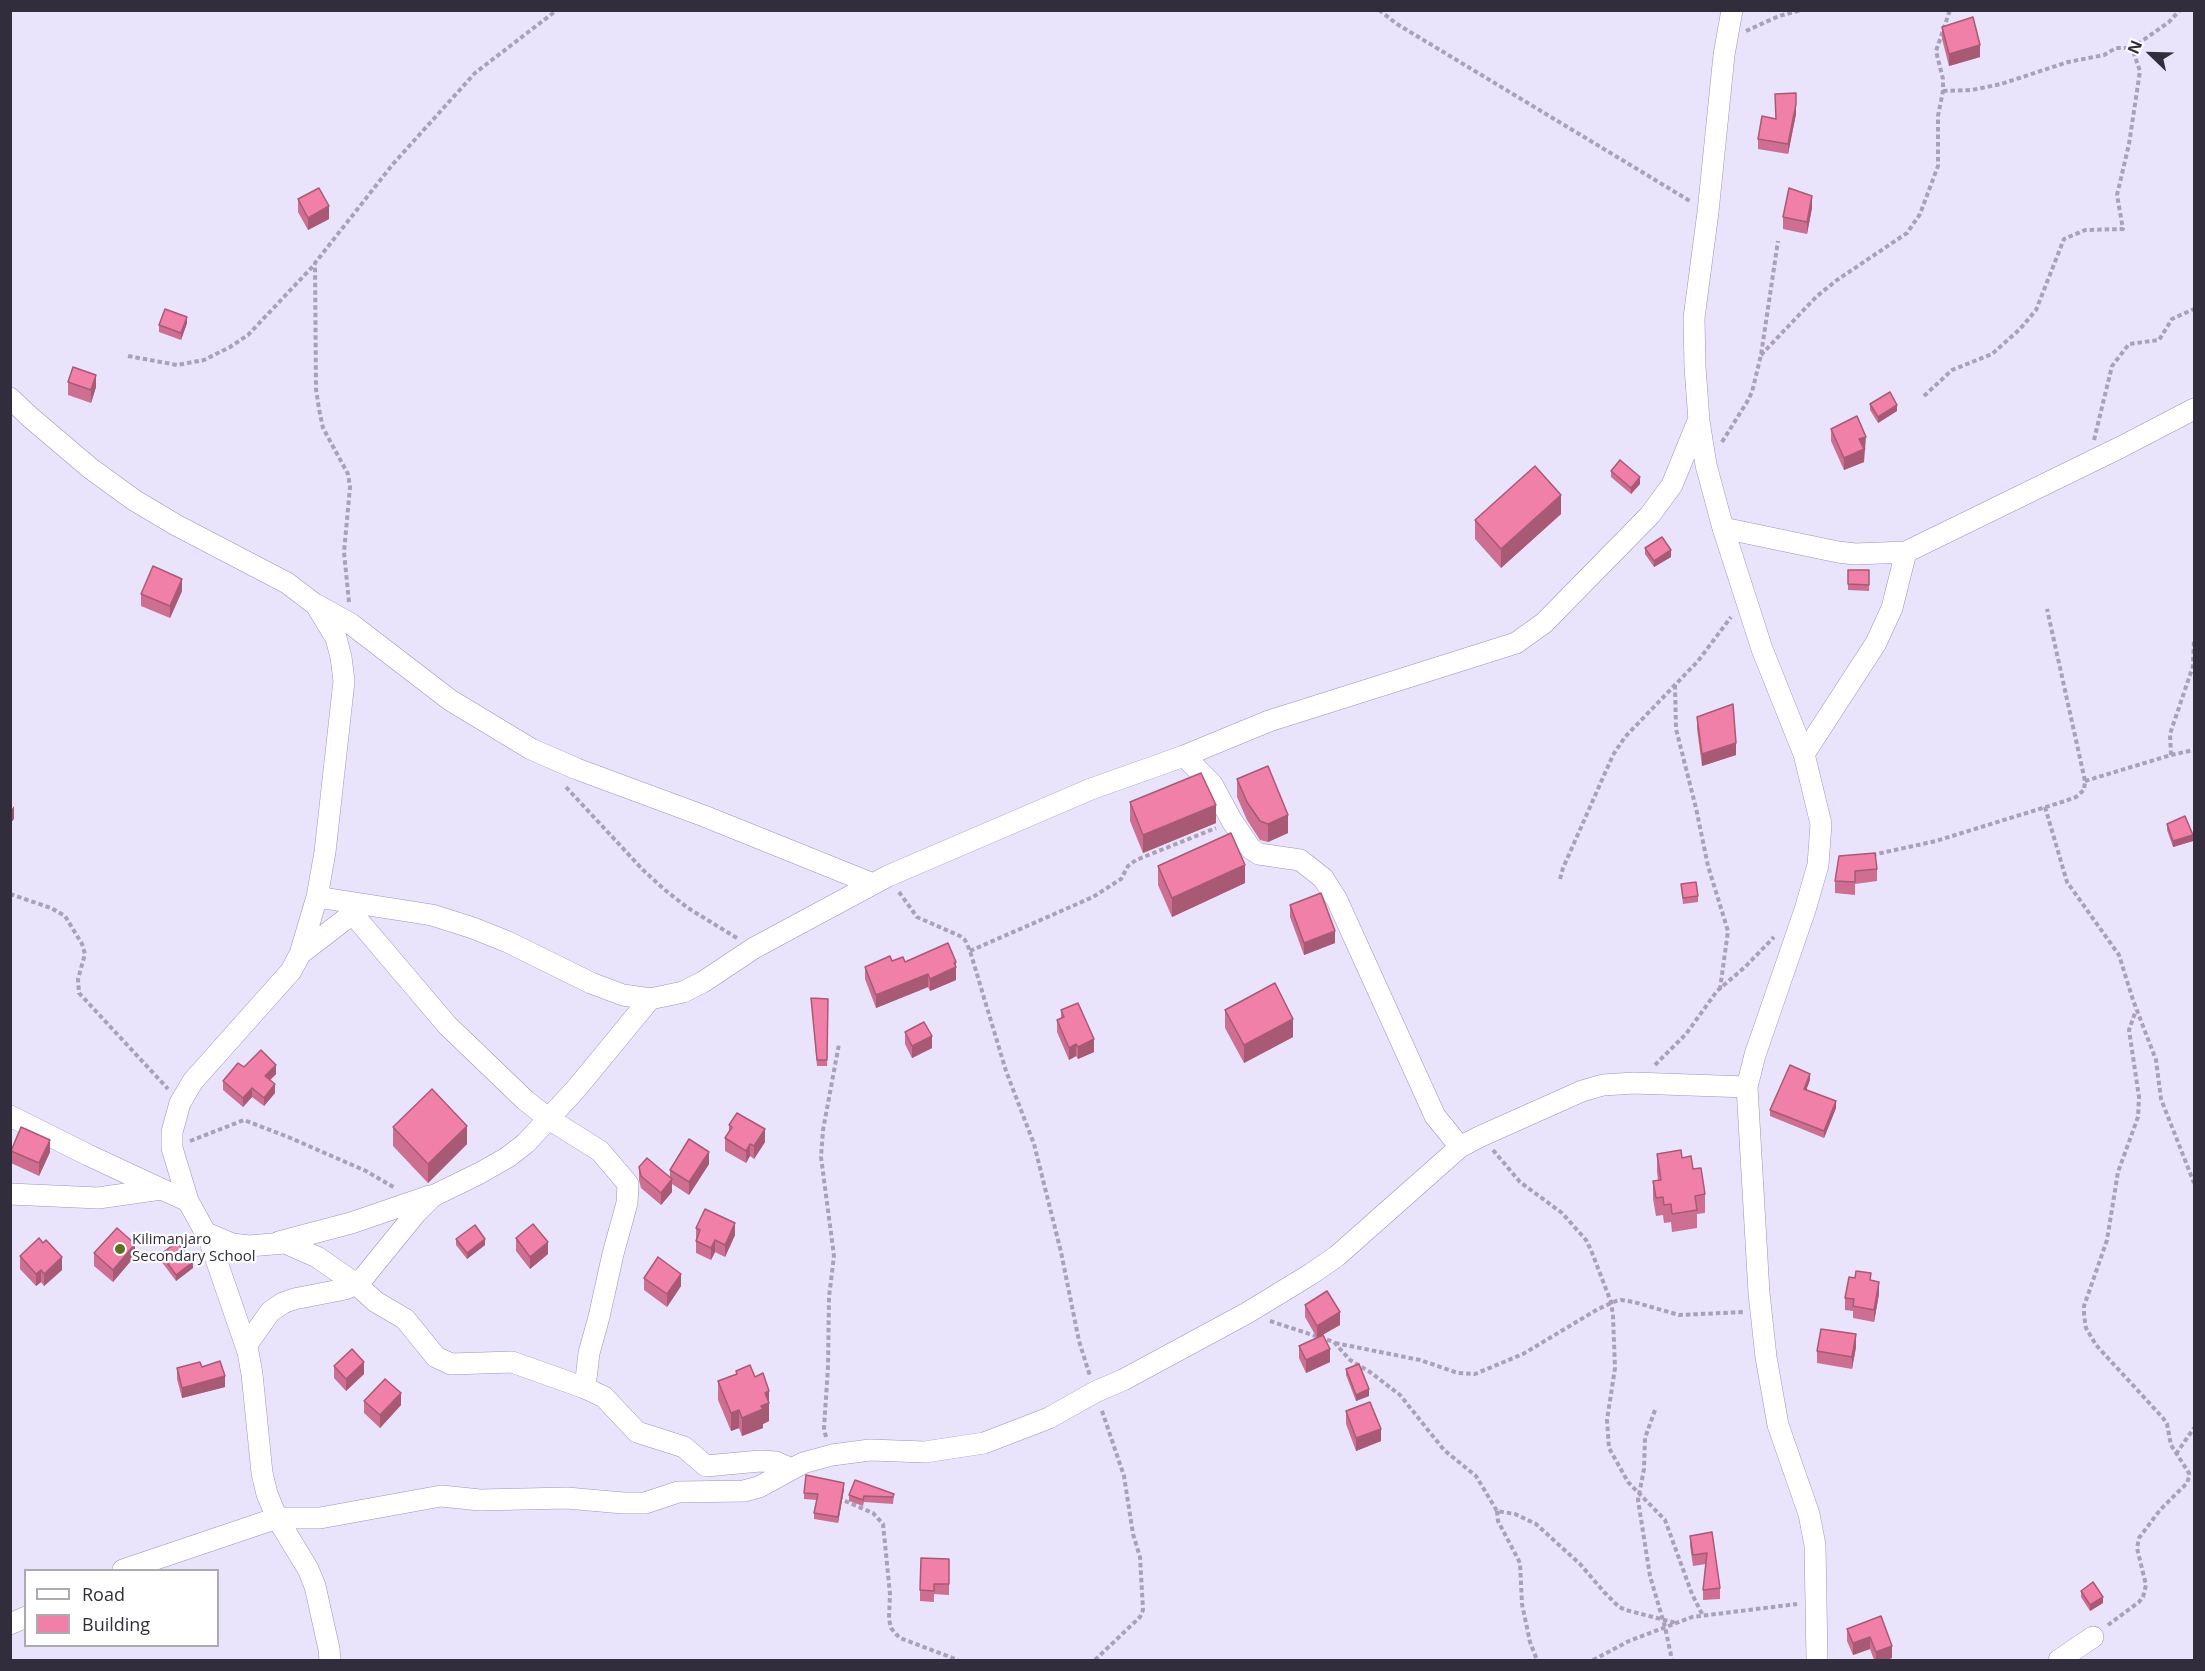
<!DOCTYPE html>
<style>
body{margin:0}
#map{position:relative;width:2205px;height:1671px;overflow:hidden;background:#eae3fc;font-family:"Open Sans",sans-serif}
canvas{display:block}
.frame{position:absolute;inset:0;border:12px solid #322d3d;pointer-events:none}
.legend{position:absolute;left:24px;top:1569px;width:195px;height:78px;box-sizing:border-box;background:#fff;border:2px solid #adabb1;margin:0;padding:8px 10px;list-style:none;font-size:18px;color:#322d3d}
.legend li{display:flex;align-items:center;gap:12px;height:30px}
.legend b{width:30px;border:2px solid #adabb1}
.north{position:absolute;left:2121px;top:24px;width:60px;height:60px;-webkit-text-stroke:4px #fff;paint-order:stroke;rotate:293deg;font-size:16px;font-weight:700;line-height:24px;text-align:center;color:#322d3d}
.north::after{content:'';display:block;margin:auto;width:21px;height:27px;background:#322d3d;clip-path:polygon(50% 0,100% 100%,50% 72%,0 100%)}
</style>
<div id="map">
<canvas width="2205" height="1671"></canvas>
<div class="frame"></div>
<ul class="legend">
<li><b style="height:8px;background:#fff"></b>Road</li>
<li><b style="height:16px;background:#f080a7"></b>Building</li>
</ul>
<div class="north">N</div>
</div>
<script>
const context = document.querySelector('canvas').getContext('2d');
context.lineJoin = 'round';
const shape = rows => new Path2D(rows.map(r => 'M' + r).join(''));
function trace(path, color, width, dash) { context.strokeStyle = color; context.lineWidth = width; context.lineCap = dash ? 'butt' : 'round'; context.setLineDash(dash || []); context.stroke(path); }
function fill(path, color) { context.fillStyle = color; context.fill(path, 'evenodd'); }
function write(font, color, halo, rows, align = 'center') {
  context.font = font + ' "Open Sans",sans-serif'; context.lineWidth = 4.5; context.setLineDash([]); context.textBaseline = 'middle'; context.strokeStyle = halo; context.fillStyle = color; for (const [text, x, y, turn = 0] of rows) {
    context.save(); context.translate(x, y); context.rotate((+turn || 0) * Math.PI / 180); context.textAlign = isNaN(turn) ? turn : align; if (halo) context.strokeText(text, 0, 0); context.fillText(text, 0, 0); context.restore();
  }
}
const path = shape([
 [1379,10,1397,24,1690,201],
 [1746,31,1779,16,1801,10],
 [1943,91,1972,90,2001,84,2068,62,2104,55,2116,48,2132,48,2169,22,2180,10],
 [1761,355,1816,297,1837,280,1907,233,1920,214,1938,166,1938,116,1943,91,1943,79,1936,51,1950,10],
 [128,356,177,365,204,360,230,347,248,335,315,264],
 [1924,396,1952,370,1992,354,2020,329,2036,310,2064,239,2085,230,2123,229,2117,195,2129,144,2140,71,2132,48],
 [2094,440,2112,366,2129,344,2159,340,2172,319,2194,309],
 [1722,442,1747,402,1752,392,1761,355,1778,241],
 [349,602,344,552,350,487,348,474,323,428,319,409,316,389,315,263,393,164,475,73,557,10],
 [1675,685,1676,729,1696,808,1708,866,1728,931,1720,989],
 [2171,755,2170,734,2193,666,2194,639],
 [2085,781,2171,755,2194,750],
 [566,787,643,870,665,890,688,908,737,938],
 [2045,807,2067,882,2119,955,2133,1000,2156,1060,2161,1099,2194,1183],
 [1872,855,1936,841,2062,802,2076,797,2084,790,2085,781,2076,740,2047,609],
 [1560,879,1563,868,1613,755,1625,737,1698,661,1731,617],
 [899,892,917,917,960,936,965,940,970,951,1006,1071,1034,1144,1061,1252,1079,1341,1090,1376],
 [10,894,51,908,65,916,82,944,85,954,78,979,79,993,168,1089],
 [970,951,1093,897,1121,879,1128,866,1136,860,1216,828],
 [1655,1065,1686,1034,1717,991,1745,967,1774,937],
 [190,1141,244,1120,288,1137,366,1171,395,1188],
 [1493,1150,1520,1182,1562,1213,1586,1240,1591,1250,1611,1302,1613,1316,1615,1368,1607,1420,1609,1448,1628,1482,1665,1520,1692,1594,1703,1616],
 [1270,1321,1334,1342,1350,1360,1370,1372,1400,1395,1444,1450,1476,1476,1497,1511,1515,1514,1536,1524,1580,1564,1604,1592,1619,1607,1626,1610,1676,1623],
 [1335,1343,1420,1360,1458,1373,1475,1374,1523,1354,1598,1309,1616,1301,1621,1300,1634,1302,1679,1315,1744,1312],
 [1655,1410,1645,1438,1644,1469,1638,1500,1650,1576,1665,1627,1672,1660],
 [826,1437,824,1428,828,1367,829,1297,834,1256,821,1157,823,1130,839,1044],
 [2176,1454,2194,1428],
 [838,1498,873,1513,883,1524,890,1594,889,1619,891,1628,896,1634,900,1638,958,1660],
 [1497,1511,1498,1521,1520,1563,1522,1604,1530,1642,1537,1660],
 [2108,1625,2139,1602,2143,1597,2146,1585,2137,1548,2139,1538,2160,1510,2187,1483,2189,1477,2189,1473,2171,1445,2167,1424,2163,1418,2096,1345,2086,1328,2084,1315,2084,1306,2107,1240,2118,1172,2138,1117,2139,1097,2129,1030,2136,1010],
 [1095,1660,1140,1617,1143,1610,1140,1557,1133,1534,1124,1476,1101,1408],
 [1593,1660,1629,1641,1692,1617,1797,1604]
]);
const street = shape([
 [1732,10,1724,55,1708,212,1694,318,1695,367,1699,421,1706,465,1723,528,1762,649,1804,754,1821,824,1818,865,1805,910,1755,1055,1747,1087,1759,1293,1766,1357,1778,1425,1809,1514,1815,1545,1817,1660],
 [10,398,30,417,90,468,134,500,176,525,287,583,316,605,336,638,341,657,344,681,325,852,317,897,300,954,291,971,193,1081,180,1103,172,1132,172,1148,188,1201,209,1239,248,1352,252,1374,262,1473,267,1494,277,1518,308,1569,315,1586,329,1649,330,1660],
 [1723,528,1838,552,1855,554,1906,552,2121,447,2194,409],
 [317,605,351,624,450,700,531,749,577,769,704,816,873,884],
 [1804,754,1876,643,1892,608,1906,552],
 [1184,756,1212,784,1232,821,1251,849,1259,854,1300,860,1323,878,1337,900,1435,1116,1460,1147],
 [317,897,432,915,473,928,508,942,591,983,623,995,650,999,683,992,703,982,754,948,888,876,1091,789,1184,756,1269,721,1516,643,1544,623,1650,515,1672,485,1698,421],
 [352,913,447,1025,525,1100,549,1119,600,1151,628,1184,627,1203,613,1254,599,1317,589,1353,585,1388],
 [300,954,364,905],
 [10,1116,88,1155,161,1189],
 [10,1194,98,1198,161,1189,188,1201],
 [206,1233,232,1244,249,1246,285,1243,317,1257,356,1284,376,1302,405,1319,436,1357,451,1364,512,1362,585,1388,604,1397,637,1432,684,1447,706,1466,760,1461,776,1462,792,1469],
 [279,1242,351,1223,430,1196],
 [246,1346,270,1312,283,1303,294,1299,345,1289,356,1284,364,1277,416,1213,433,1196,480,1173,508,1157,526,1143,576,1089,650,999],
 [123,1570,277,1518,320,1518,441,1496,480,1500,567,1498,623,1503,645,1503,678,1492,744,1491,759,1487,803,1463,832,1455,870,1450,925,1452,984,1443,1049,1418,1095,1392,1123,1380,1247,1313,1311,1274,1337,1256,1460,1147,1479,1137,1582,1091,1603,1085,1634,1083,1747,1087],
 [10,1624,26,1617],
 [2059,1660,2093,1637]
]);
const wall = shape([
 [1942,27,1980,57,1949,66,1942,39],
 [1796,114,1788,154,1758,149,1758,139,1775,119],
 [298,199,329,219,308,230,298,212],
 [1812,208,1807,234,1783,229,1783,217],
 [187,323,181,340,159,332,159,325],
 [68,382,96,387,91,403,68,395],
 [1870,404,1897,411,1878,423,1870,410],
 [1831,429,1866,449,1864,450,1864,462,1844,470,1831,441],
 [1611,471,1640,484,1631,494,1611,477],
 [1561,514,1501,568,1475,539,1475,520],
 [1645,548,1671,557,1654,567,1645,554],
 [1848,570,1869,570,1869,591,1848,590],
 [182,591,170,618,141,606,141,594],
 [1697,717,1736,755,1702,766,1697,729],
 [1237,779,1288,833,1268,842,1260,840,1247,820,1237,797],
 [1130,802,1216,823,1143,853,1130,821],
 [2167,824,2193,841,2173,847,2167,830],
 [1839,856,1877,869,1877,881,1855,884,1855,895,1835,893,1835,881],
 [1158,866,1245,883,1172,917,1158,885],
 [1681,884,1698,896,1698,902,1683,904],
 [1290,905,1335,943,1304,955,1290,917],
 [892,961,905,962,956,974,956,980,930,991,928,987,876,1008,865,979,865,967],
 [811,998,828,999,827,1066,817,1066],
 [1061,1010,1094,1052,1078,1059,1076,1056,1069,1060,1057,1032,1057,1020,1061,1018],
 [1225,1010,1293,1037,1244,1063,1225,1028],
 [905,1032,932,1048,912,1058,905,1044],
 [244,1067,276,1074,270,1080,275,1093,264,1106,252,1097,243,1107,223,1090,223,1081],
 [1810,1080,1806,1090,1836,1108,1824,1138,1770,1116,1770,1110],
 [729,1125,765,1142,754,1159,750,1156,746,1163,725,1151,725,1138,729,1131],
 [393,1127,467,1144,428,1183,393,1146],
 [11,1151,50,1152,39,1176,11,1163],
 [1657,1154,1682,1158,1693,1169,1705,1194,1705,1213,1697,1214,1697,1228,1672,1232,1671,1222,1664,1223,1663,1215,1656,1216,1653,1199,1653,1181,1658,1180,1657,1172],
 [709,1164,689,1195,672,1184,672,1192,661,1205,641,1188,639,1180,639,1167,670,1177,670,1170],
 [696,1228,735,1235,725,1257,715,1252,711,1260,696,1253],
 [516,1238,548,1254,530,1269,516,1251],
 [456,1239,485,1245,467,1259,456,1245],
 [94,1253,135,1256,113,1282,94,1266],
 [161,1254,193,1268,176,1281,161,1261],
 [20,1256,62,1270,44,1286,41,1282,36,1286,20,1269],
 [644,1278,681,1286,667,1307,644,1290],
 [1871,1280,1879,1294,1874,1322,1853,1318,1853,1311,1845,1310,1845,1298],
 [1305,1305,1340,1325,1317,1338,1305,1317],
 [1299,1346,1330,1362,1306,1373,1299,1358],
 [1856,1347,1852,1369,1817,1363,1817,1351],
 [334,1366,364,1374,346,1391,334,1378],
 [202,1367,225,1387,182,1398,177,1379,177,1368],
 [1346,1369,1369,1396,1356,1401,1346,1375],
 [736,1371,769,1409,769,1421,763,1424,763,1428,742,1436,739,1428,731,1431,718,1400,718,1381,736,1374],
 [364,1401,401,1405,380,1428,364,1413],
 [1346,1411,1381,1441,1356,1451,1346,1424],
 [844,1489,838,1523,814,1519,814,1513,817,1500,804,1499,804,1493],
 [894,1494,893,1504,864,1502,863,1506,849,1501,849,1495],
 [1712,1532,1720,1588,1720,1599,1703,1600,1703,1590,1706,1564,1693,1566,1690,1546,1690,1536],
 [949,1559,949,1595,934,1594,934,1602,920,1601,920,1590],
 [2081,1591,2103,1603,2090,1611,2081,1597],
 [1881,1616,1892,1658,1886,1660,1874,1660,1870,1649,1853,1655,1847,1641,1847,1629]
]);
const shadedWall = shape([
 [1980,45,1980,57,1949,66,1949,54],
 [1796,104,1796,114,1788,154,1788,144],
 [1812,196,1812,208,1807,234,1807,222],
 [329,206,329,219,308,230,308,218],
 [187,317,187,323,181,340,181,333],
 [96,375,96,387,91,403,91,390],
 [1897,405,1897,411,1878,423,1878,417],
 [1866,437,1864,462,1844,470,1844,458,1859,439],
 [1640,477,1640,484,1631,494,1631,488],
 [1561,495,1561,514,1501,568,1501,549],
 [1671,550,1671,557,1654,567,1654,561],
 [182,579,182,591,170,618,170,606],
 [1736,743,1736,755,1702,766,1702,754],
 [1216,805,1216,823,1143,853,1143,835],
 [14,806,14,819,10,824,10,812],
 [1288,815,1288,833,1268,842,1268,824],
 [2193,835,2193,841,2173,847,2173,841],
 [1245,865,1245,883,1172,917,1172,898],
 [1335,931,1335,943,1304,955,1304,943],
 [956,962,956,980,930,991,930,979],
 [928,974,928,987,876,1008,876,995],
 [1293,1019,1293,1037,1244,1063,1244,1045],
 [932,1036,932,1048,912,1058,912,1046],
 [1094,1039,1094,1052,1078,1059,1078,1047],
 [1076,1044,1076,1056,1069,1060,1069,1048],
 [276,1065,276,1074,265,1085,265,1076],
 [1810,1074,1810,1080,1804,1096,1804,1089],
 [275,1084,275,1093,264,1106,264,1098],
 [252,1088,252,1097,243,1107,243,1098],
 [1836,1101,1836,1108,1824,1138,1824,1131],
 [467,1126,467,1144,428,1183,428,1164],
 [765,1129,765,1142,754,1159,754,1146],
 [50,1140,50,1152,39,1176,39,1163],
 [750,1144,750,1156,746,1163,746,1151],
 [709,1152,709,1164,689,1195,689,1182],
 [672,1179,672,1192,661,1205,661,1193],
 [735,1223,735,1235,725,1257,725,1245],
 [485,1239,485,1245,467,1259,467,1253],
 [715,1240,715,1252,711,1260,711,1248],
 [548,1242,548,1254,530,1269,530,1257],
 [135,1244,135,1256,113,1282,113,1270],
 [62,1257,62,1270,44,1286,44,1274],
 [193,1262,193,1268,176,1281,176,1275],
 [41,1270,41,1282,36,1286,36,1274],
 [681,1274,681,1286,667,1307,667,1294],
 [1879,1282,1879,1294,1874,1322,1874,1310],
 [1340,1312,1340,1325,1317,1338,1317,1326],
 [1856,1334,1856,1347,1852,1369,1852,1357],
 [1330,1349,1330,1362,1306,1373,1306,1360],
 [364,1362,364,1374,346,1391,346,1379],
 [225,1376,225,1387,182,1398,182,1388],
 [1369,1389,1369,1396,1356,1401,1356,1395],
 [769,1391,769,1421,763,1424,763,1428,742,1436,742,1418,761,1406,765,1393],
 [401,1393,401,1405,380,1428,380,1415],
 [739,1410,739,1428,731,1431,731,1413],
 [1381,1429,1381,1441,1356,1451,1356,1438],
 [844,1483,844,1489,838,1523,838,1517],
 [2103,1597,2103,1603,2090,1611,2090,1605],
 [1870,1637,1870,1649,1853,1655,1853,1643],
 [1892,1646,1892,1658,1886,1660,1876,1660,1876,1652]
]);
const building = shape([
 [1973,17,1980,45,1949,54,1942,27,1973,17],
 [1796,93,1796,104,1788,144,1758,139,1762,116,1776,119,1775,94,1796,93],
 [319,188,329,206,308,218,298,199,319,188],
 [1789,188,1812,196,1807,222,1783,217,1789,188],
 [165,309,187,317,181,333,159,325,165,309],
 [73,367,96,375,91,390,68,382,73,367],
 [1890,392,1897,405,1878,417,1870,404,1890,392],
 [1857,416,1866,437,1859,439,1864,449,1844,458,1831,429,1857,416],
 [1620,460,1640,477,1631,488,1611,471,1620,460],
 [1535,466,1561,495,1501,549,1475,520,1535,466],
 [1662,537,1671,550,1654,561,1645,548,1662,537],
 [153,566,182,579,170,606,141,594,153,566],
 [1848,570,1869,570,1869,585,1848,584,1848,570],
 [1733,704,1736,743,1702,754,1697,717,1733,704],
 [1268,766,1288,815,1268,824,1260,821,1247,802,1237,779,1268,766],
 [1201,773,1216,805,1143,835,1130,802,1201,773],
 [2185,816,2193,835,2173,841,2167,824,2185,816],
 [1231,833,1245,865,1172,898,1158,866,1231,833],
 [1875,853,1877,869,1855,871,1855,882,1835,881,1839,856,1875,853],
 [1696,882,1698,896,1683,898,1681,884,1696,882],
 [1321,893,1335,931,1304,943,1290,905,1321,893],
 [948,943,956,962,954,963,956,967,930,979,928,974,876,995,865,967,890,956,892,961,903,957,905,962,948,943],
 [1275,983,1293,1019,1244,1045,1225,1010,1275,983],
 [811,998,828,999,827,1060,817,1060,811,998],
 [1078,1003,1094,1039,1078,1047,1076,1044,1069,1048,1057,1020,1064,1017,1061,1010,1078,1003],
 [924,1022,932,1036,912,1046,905,1032,924,1022],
 [261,1050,276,1065,265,1076,275,1084,264,1098,252,1088,243,1098,223,1081,238,1063,244,1067,261,1050],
 [1790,1065,1810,1074,1804,1089,1836,1101,1824,1131,1770,1110,1790,1065],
 [432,1089,467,1126,428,1164,393,1127,432,1089],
 [737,1113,765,1129,754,1146,750,1144,746,1151,725,1138,732,1127,729,1125,737,1113],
 [21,1127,50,1140,39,1163,11,1151,21,1127],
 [689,1139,709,1152,689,1182,670,1170,689,1139],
 [1681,1150,1682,1158,1691,1156,1693,1169,1701,1168,1705,1194,1695,1196,1697,1210,1672,1214,1671,1204,1664,1205,1663,1197,1656,1198,1653,1181,1661,1180,1657,1154,1681,1150],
 [647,1158,672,1179,661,1193,641,1176,639,1167,647,1158],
 [705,1209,735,1223,725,1245,715,1240,711,1248,696,1241,700,1230,696,1228,705,1209],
 [533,1224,548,1242,530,1257,516,1238,533,1224],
 [475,1225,485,1239,467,1253,456,1239,475,1225],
 [117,1228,135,1244,113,1270,94,1253,117,1228],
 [39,1238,43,1243,46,1240,62,1257,44,1274,41,1270,36,1274,20,1256,39,1238],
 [177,1242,193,1262,176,1275,161,1254,177,1242],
 [658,1257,681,1274,667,1294,644,1278,658,1257],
 [1856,1271,1871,1273,1870,1280,1879,1282,1874,1310,1853,1306,1854,1299,1845,1298,1849,1277,1855,1278,1856,1271],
 [1327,1291,1340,1312,1317,1326,1305,1305,1327,1291],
 [1821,1329,1856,1334,1852,1357,1817,1351,1821,1329],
 [1323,1335,1330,1349,1306,1360,1299,1346,1323,1335],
 [352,1349,364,1362,346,1379,334,1366,352,1349],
 [220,1361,225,1376,182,1388,177,1368,200,1362,202,1367,220,1361],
 [1359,1364,1369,1389,1356,1395,1346,1369,1359,1364],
 [750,1365,755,1377,763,1373,769,1391,765,1393,769,1403,761,1406,763,1409,742,1418,739,1410,731,1413,718,1381,737,1374,736,1371,750,1365],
 [385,1379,401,1393,380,1415,364,1401,385,1379],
 [1370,1402,1381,1429,1356,1438,1346,1411,1370,1402],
 [806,1475,844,1483,838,1517,814,1513,818,1494,804,1493,806,1475],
 [855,1480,894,1494,893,1497,864,1496,863,1500,849,1495,855,1480],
 [1712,1532,1720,1588,1703,1590,1707,1553,1693,1555,1690,1536,1712,1532],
 [921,1558,949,1559,949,1584,934,1584,934,1591,920,1590,921,1558],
 [2093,1582,2103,1597,2090,1605,2081,1591,2093,1582],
 [1881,1616,1892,1646,1876,1652,1870,1637,1853,1643,1847,1629,1881,1616]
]);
const markers = [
 [120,1249,6,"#606f1a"]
];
const poiNames = [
 ["Kilimanjaro",132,1240],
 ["Secondary School",132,1257]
];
trace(street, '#9f93ba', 22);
trace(path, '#a8a1b7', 4, [4.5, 3]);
trace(street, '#fff', 21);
fill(wall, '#ce6e90');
fill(shadedWall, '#a85a75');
fill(building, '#f080a7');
trace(building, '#a85a75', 1.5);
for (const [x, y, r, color] of markers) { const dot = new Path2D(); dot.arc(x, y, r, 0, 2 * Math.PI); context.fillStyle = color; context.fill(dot); trace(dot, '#fff', 2); }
write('15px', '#322d3d', '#fff', poiNames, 'left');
</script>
